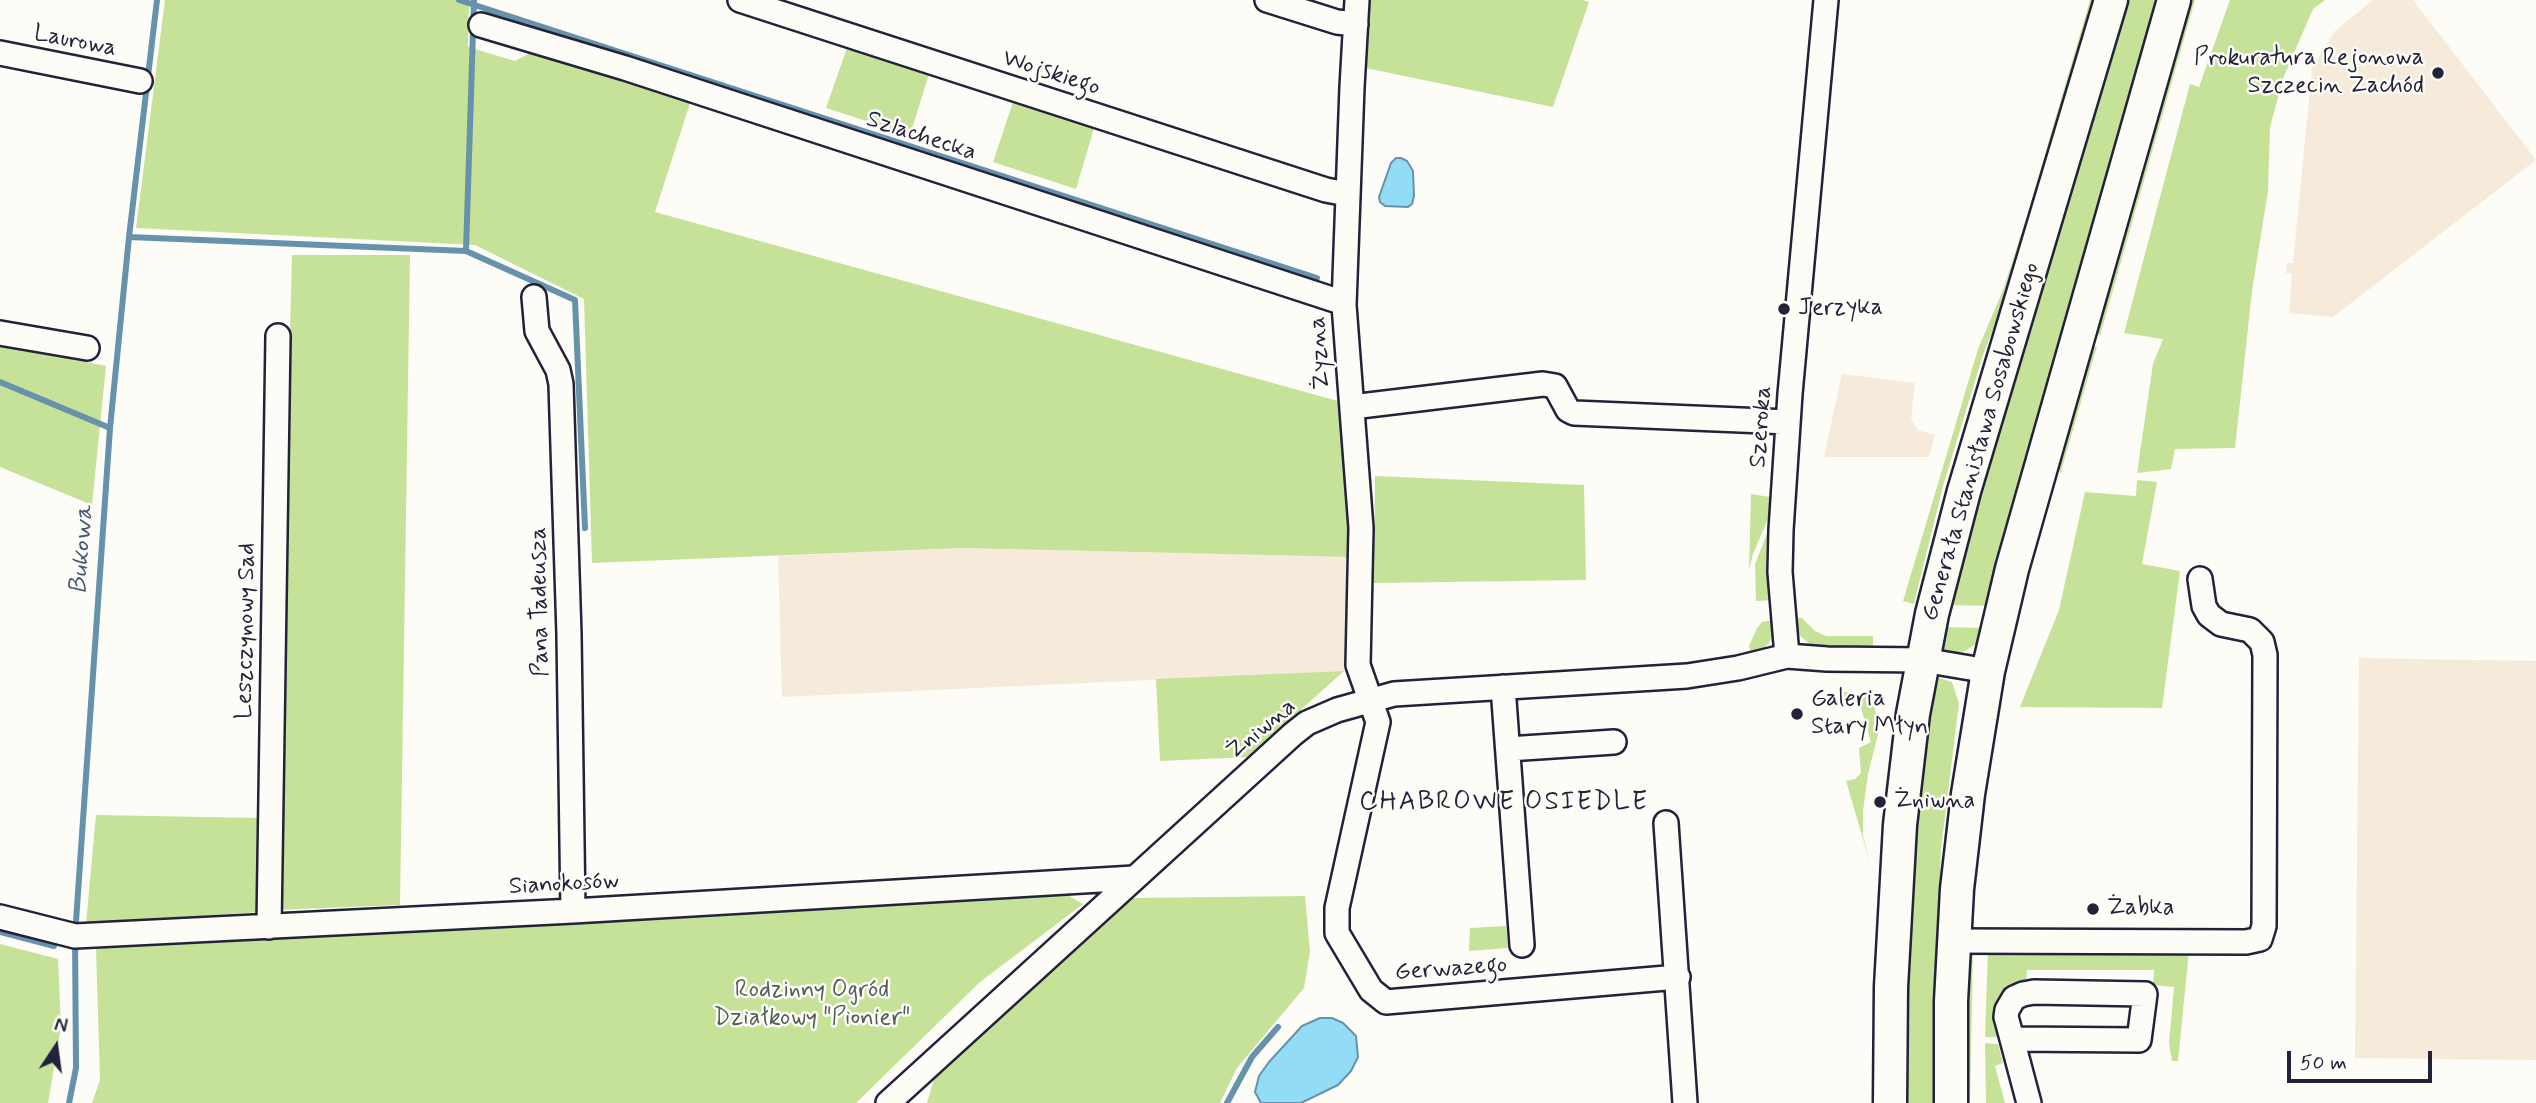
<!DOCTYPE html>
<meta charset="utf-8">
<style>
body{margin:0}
#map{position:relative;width:2536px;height:1103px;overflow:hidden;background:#fdfcf7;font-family:Mynerve,sans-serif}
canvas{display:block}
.north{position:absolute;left:21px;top:1012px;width:70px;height:70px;-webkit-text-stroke:5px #fdfcf7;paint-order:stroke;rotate:13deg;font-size:19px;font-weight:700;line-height:28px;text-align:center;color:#22223b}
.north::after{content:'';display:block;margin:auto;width:24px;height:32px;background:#22223b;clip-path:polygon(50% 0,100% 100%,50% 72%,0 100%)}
.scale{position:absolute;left:2287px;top:1051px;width:145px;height:32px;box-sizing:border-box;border:4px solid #22223b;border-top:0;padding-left:9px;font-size:21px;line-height:24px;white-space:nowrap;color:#22223b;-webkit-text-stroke:5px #fdfcf7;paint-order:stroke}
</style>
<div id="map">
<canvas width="2536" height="1103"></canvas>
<div class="north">N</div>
<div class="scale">50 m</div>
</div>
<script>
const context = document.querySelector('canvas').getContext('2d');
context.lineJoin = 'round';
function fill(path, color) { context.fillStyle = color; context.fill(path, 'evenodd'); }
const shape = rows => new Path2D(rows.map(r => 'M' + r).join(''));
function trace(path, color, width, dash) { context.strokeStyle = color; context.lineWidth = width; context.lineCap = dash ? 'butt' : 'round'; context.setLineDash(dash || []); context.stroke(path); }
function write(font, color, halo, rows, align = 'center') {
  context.font = font + ' Mynerve,sans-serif'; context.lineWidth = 5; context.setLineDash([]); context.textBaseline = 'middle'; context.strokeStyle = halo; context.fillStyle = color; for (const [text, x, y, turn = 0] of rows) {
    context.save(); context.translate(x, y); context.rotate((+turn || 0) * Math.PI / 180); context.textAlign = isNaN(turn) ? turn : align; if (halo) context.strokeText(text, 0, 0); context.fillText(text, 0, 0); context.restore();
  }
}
const built = shape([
 [2373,0,2413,0,2536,160,2333,317,2289,313,2292,274,2286,273,2287,263,2293,263,2312,68,2335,31],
 [1842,374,1915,383,1911,419,1918,430,1935,435,1929,457,1824,457],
 [963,548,1352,557,1344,671,782,697,778,556],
 [2359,658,2536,661,2536,1060,2355,1058]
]);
const green = shape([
 [165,0,469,0,468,47,515,61,535,50,691,100,655,212,1345,403,1352,557,963,548,592,563,584,299,475,245,136,228],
 [1363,0,1583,0,1589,2,1553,107,1361,67],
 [2090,0,2101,0,2006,297,1983,355,1943,486,1914,604,1903,601,1978,349,2003,290,2026,219],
 [2122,0,2163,0,1992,606,1944,605],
 [2184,0,2195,0,2100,336,2093,327],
 [2230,0,2325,0,2313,9,2284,76,2270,127,2268,191,2252,291,2235,448,2175,449,2171,469,2137,473,2153,364,2163,339,2124,333,2190,84,2199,87],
 [848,45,930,71,910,135,826,108],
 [1014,99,1094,128,1076,189,993,162],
 [292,255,410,255,400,905,275,910],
 [0,345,106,366,92,505,0,467],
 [2097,346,2062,468,2061,474,2056,465,2088,350],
 [1375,476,1584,485,1586,580,1374,583],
 [2137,480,2157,482,2142,564,2180,571,2162,708,2020,707,2059,610,2085,492,2136,496],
 [1751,494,1770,497,1773,507,1753,554,1749,570],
 [1769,528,1772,528,1773,600,1756,601,1755,564],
 [1793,618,1802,618,1815,631,1826,636,1873,636,1873,649,1821,649,1812,646,1797,633],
 [1774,620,1773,634,1769,643,1761,651,1752,656,1749,646,1757,628,1762,622],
 [1940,627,1987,628,1979,642,1965,651,1953,653,1940,652],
 [1344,671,1248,757,1160,761,1156,679],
 [1933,676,1952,682,1959,703,1941,849,1940,877,1944,911,1940,1103,1899,1103,1903,926],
 [1841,691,1871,697,1880,726,1868,774,1863,811,1863,836,1871,866,1846,781,1855,779,1861,773,1859,748,1871,742,1859,701,1845,702],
 [96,815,261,818,259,912,86,924],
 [1059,890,1083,904,980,982,856,1103,92,1103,100,1080,96,948],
 [1305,896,1310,951,1304,988,1237,1068,1220,1103,927,1103,934,1079,1132,898],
 [1506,926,1508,948,1469,951,1470,928],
 [0,944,58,959,61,1027,48,1103,0,1103],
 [1988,949,2189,951,2178,1061,2172,1061,2169,1043,2174,987,2153,985,2154,970,2027,970,2026,985,2007,992,1998,1004,2002,1037,1985,1037],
 [1973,950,1970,1103,1961,1103,1967,953],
 [1985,1043,1998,1044,1999,1048,2003,1063,1995,1066,2005,1103,1986,1103]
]);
const water = shape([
 [1396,158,1401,158,1407,161,1413,171,1414,196,1412,204,1408,207,1385,206,1380,202,1379,197,1391,163,1396,158],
 [1320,1018,1332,1018,1343,1023,1356,1036,1358,1057,1351,1071,1338,1085,1301,1103,1261,1103,1255,1092,1259,1076,1269,1062,1302,1026,1320,1018]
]);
const stream = shape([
 [459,0,1317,278],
 [129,237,466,251,575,300,585,528],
 [466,251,474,0],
 [0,382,110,428],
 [0,932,54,946],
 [69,1103,76,1068,75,936,110,428,129,237,157,0],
 [1227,1103,1252,1057,1278,1027]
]);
const street = shape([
 [740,0,1326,190,1347,194],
 [1267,0,1337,22,1356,24],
 [1357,0,1352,87,1344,305,1361,528,1358,665,1378,722,1337,908,1337,933,1371,990,1386,1002,1678,977],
 [481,25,625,68,1344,303],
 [0,53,140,81],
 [534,297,537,331,558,370,561,384,569,635,573,911],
 [0,333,87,348],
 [1352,407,1543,384,1555,386,1568,410,1574,413,1788,422],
 [1787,656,1780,572,1781,530,1790,394,1826,0],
 [1503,687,1522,945],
 [1508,749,1614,742],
 [1666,823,1685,1103],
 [0,917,75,936,573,911,1134,878],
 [269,927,278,336],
 [1954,941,2246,942,2260,939,2264,926,2265,655,2262,642,2250,630,2221,624,2209,615,2204,606,2200,579],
 [2012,1039,2139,1040,2145,994,2034,992,2023,994,2014,998,2007,1010,2006,1017,2008,1024,2029,1103],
 [888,1103,1293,734,1307,723,1337,710,1394,694,1687,676,1738,668,1787,656,1827,659,1923,660,1988,671]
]);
const secondary = shape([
 [1890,1103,1891,987,1900,825,1913,714,1932,614,1964,491,2111,0],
 [1951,1103,1951,1001,1957,889,1968,794,1988,671,2012,569,2174,0]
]);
const markers = [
 [2438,73,7,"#22223b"],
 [1784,309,7,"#22223b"],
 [1797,714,7,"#22223b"],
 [1880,802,7,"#22223b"],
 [2093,909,7,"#22223b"]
];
const streetNames = [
 ["Laurowa",75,42,11],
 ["Wojskiego",1051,74,18],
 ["Szlachecka",921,137,18],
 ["Żyzna",1321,353,-94],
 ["Szeroka",1762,427,-86],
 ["Generała Stanisława Sosabowskiego",1982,442,-74],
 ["Pana Tadeusza",541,602,-91],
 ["Leszczynowy Sad",247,631,-89],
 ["Żniwna",1262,730,-39],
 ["Sianokosów",564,885,-3],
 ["Gerwazego",1451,970,-4]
];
const poiNames = [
 ["Prokuratura Rejonowa",2424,59,"right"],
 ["Szczecin Zachód",2424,87,"right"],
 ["Jerzyka",1798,309],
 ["Galeria",1811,700],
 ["Stary Młyn",1811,728],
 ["Żniwna",1894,802],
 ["Żabka",2107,909]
];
const parkNames = [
 ["Rodzinny Ogród",812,991],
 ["Działkowy \"Pionier\"",812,1019]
];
const waterNames = [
 ["Bukowa",83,550,-86]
];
const neighbourhoodNames = [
 ["CHABROWE OSIEDLE",1504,804]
];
fill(built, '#f6eada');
fill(green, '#c6e299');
fill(water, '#93dcf5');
trace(water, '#6692ab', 2);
trace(stream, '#6692ab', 6);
trace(street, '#22223b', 28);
trace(secondary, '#22223b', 37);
trace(street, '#fdfcf7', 23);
trace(secondary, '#fdfcf7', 32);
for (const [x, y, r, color] of markers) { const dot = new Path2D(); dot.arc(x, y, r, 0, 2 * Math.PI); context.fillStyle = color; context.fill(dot); trace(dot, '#fdfcf7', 2.5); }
write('24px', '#22223b', '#fdfcf7', streetNames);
write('24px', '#22223b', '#fdfcf7', poiNames, 'left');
write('24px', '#535c57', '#fdfcf7', parkNames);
write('italic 26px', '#445a73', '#fdfcf7', waterNames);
context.letterSpacing = '2px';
write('26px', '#22223b', '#fdfcf7', neighbourhoodNames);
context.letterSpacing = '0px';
</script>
